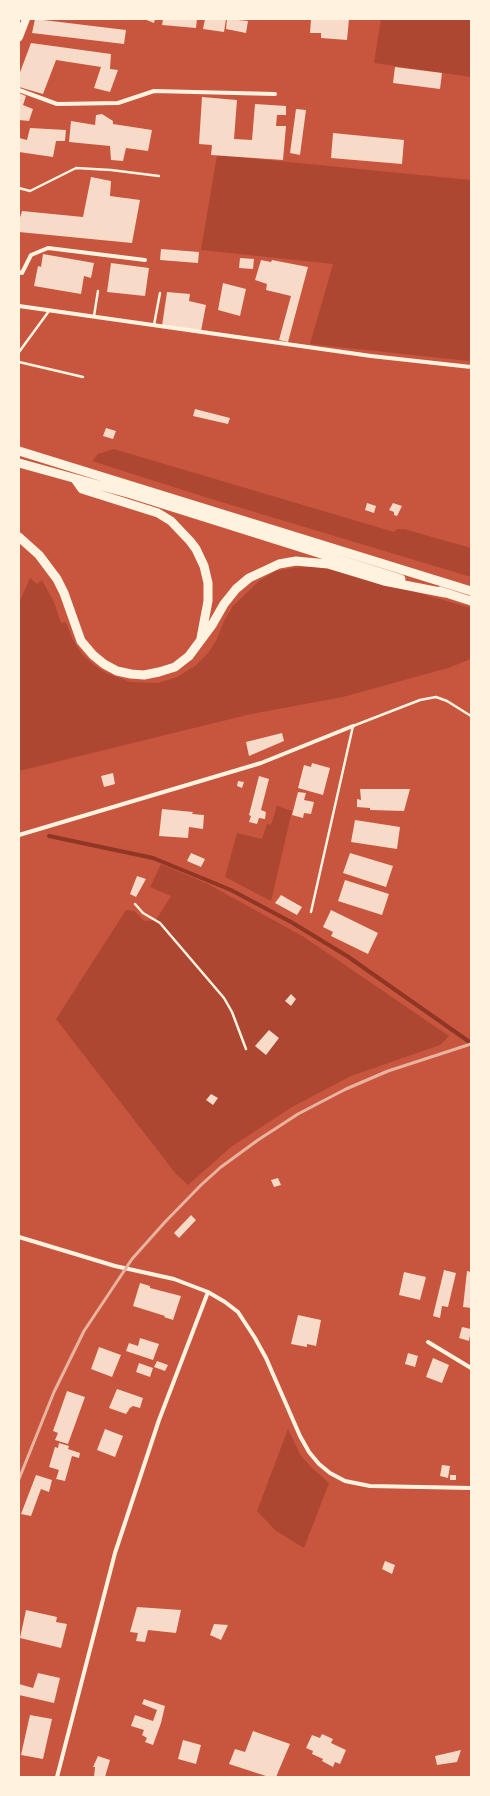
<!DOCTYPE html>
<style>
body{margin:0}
#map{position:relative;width:490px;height:1796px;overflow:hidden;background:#c8553d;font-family:Ubuntu,sans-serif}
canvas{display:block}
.frame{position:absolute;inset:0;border:20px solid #fff3e0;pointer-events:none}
</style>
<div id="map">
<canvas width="490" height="1796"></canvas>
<div class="frame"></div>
</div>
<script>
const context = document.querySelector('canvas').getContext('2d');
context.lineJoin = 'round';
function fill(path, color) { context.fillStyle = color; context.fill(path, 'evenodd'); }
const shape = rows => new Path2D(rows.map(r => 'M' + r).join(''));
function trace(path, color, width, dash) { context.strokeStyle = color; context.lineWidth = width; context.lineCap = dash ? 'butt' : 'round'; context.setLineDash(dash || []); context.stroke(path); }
const green = shape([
 [381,19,471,19,471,77,374,63],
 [217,155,471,180,471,354,469,361,310,344,333,264,201,250],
 [114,449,394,532,397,529,404,529,471,548,471,577,208,498,92,461,98,454],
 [318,566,339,570,471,608,471,659,448,668,343,697,251,714,19,771,19,603,30,578,37,584,42,580,54,602,61,623,66,622,72,638,82,654,94,665,106,673,130,682,158,683,177,677,195,666,209,652,217,639,224,621,233,606,259,581,276,571,293,568],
 [277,806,292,811,271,901,225,877,237,833,262,839,267,824,271,825],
 [161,864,208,884,304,937,449,1036,440,1045,351,1076,292,1107,231,1147,188,1185,176,1174,56,1019,126,910,134,911,145,921,156,920,171,896,150,887],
 [288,1429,301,1456,312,1468,329,1483,304,1548,276,1531,257,1511]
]);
const stream = shape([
 [49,836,153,858,231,890,291,922,347,956,471,1043]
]);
const building = shape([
 [35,19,126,30,124,44,32,33],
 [144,19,155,19,154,23],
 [163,19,197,19,196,28,162,25],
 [205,19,226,19,224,32,203,29],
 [227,19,248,21,246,33,226,29],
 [311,19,349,19,347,40,321,38,321,33,310,33],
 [31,43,111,54,110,69,118,70,110,92,94,88,101,67,56,60,43,94,19,87,19,75],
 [395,67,442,73,440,89,393,83],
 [19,93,26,96,23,105,33,109,29,121,19,120],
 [202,97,237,100,234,139,252,140,255,104,286,106,286,115,277,115,276,126,286,126,283,160,211,155,212,145,199,144],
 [296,109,306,110,300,155,290,153],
 [102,114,113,121,113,124,152,130,148,151,126,148,123,161,111,160,110,146,69,142,71,121,95,125,96,115],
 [30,128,66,130,65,141,56,141,53,157,19,152,19,138,27,140],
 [333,133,404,140,402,164,331,158],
 [91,177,111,181,110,196,140,200,132,243,19,232,19,221,22,211,83,217],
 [161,249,199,252,198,263,160,260],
 [43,254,94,263,91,278,84,276,81,294,34,286,38,266,41,267],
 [240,258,254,259,253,269,239,268],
 [261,260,271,262,272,260,308,267,288,342,279,340,291,296,266,290,267,284,255,280],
 [111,263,149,268,145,296,107,292],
 [223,283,246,289,240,316,218,310],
 [167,292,190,294,189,301,206,305,201,331,162,326],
 [195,409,230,418,228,424,193,416],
 [106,428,116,431,113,439,103,436],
 [367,503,376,506,374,513,365,510],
 [393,503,402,506,397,516,394,515,394,512,389,510],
 [282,733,284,741,249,756,246,742],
 [312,763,330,768,323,795,298,788,304,765,311,767],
 [113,773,115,784,104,787,101,776],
 [259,776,269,779,261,810,266,812,265,819,259,818,257,824,249,822,251,816,249,815],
 [238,781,244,782,242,788,237,786],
 [360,789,410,789,404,811,370,810,370,808,357,807,357,799,361,800],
 [298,792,306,793,304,800,314,802,311,814,304,813,303,818,292,815],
 [162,809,193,812,192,814,204,815,203,829,189,827,188,838,159,836],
 [355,820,400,827,397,849,351,842],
 [191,853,205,859,201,867,187,861],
 [350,853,393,866,386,887,343,873],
 [137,876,146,879,136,897,130,894],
 [345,880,389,894,382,915,338,901],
 [281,895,302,907,297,915,275,903],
 [331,910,378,933,368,954,331,936,333,932,323,927],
 [291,994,296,999,291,1006,285,1001],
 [269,1030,279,1038,266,1055,255,1046],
 [211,1094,218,1098,213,1105,206,1100],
 [278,1178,281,1185,274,1187,271,1180],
 [191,1215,196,1220,179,1238,174,1233],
 [444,1270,456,1273,448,1307,442,1306,440,1318,433,1316],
 [467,1271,471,1272,471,1308,463,1307],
 [404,1272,426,1277,420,1300,399,1295],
 [140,1283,150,1286,150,1288,181,1296,173,1320,164,1317,165,1316,133,1306],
 [298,1315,321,1320,316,1346,307,1344,307,1347,291,1344],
 [462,1327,471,1329,469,1341,459,1338],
 [140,1338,159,1344,153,1360,126,1351,129,1343,138,1346],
 [99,1347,121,1355,112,1377,91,1369],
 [408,1353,418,1356,415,1367,405,1364],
 [433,1358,449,1365,442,1383,426,1377],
 [157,1361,168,1365,165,1371,154,1367],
 [139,1363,153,1368,150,1377,136,1372],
 [117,1389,143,1398,140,1408,133,1406,130,1408,126,1414,109,1408],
 [67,1391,85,1397,68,1444,55,1440,58,1433,53,1431],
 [105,1429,123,1436,115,1457,97,1450],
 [59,1443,69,1446,68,1449,80,1453,79,1458,72,1456,65,1481,56,1479,59,1470,49,1467,55,1447,58,1448],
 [442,1465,450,1466,448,1478,440,1476],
 [36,1475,52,1480,49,1492,41,1489,31,1516,21,1514],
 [450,1475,456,1475,456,1480,450,1480],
 [385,1561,395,1565,392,1574,382,1569],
 [137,1607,181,1610,176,1633,148,1630,145,1642,136,1641,138,1633,130,1632],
 [26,1610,57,1617,56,1622,67,1624,61,1648,20,1638],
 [214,1624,228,1625,221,1640,210,1635],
 [38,1673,60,1678,54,1703,19,1695,19,1684,33,1688],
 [144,1699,165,1706,161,1723,153,1745,145,1742,147,1738,142,1735,144,1730,131,1726,135,1715,153,1721,157,1710,142,1704],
 [30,1715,52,1719,43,1759,21,1755],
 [253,1731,290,1744,276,1777,269,1777,229,1764,235,1749,245,1752],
 [322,1734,333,1739,331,1743,346,1750,340,1764,335,1762,333,1767,322,1761,323,1759,312,1754,313,1751,306,1748,312,1735,320,1738],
 [183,1740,201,1745,196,1764,178,1759],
 [461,1750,457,1762,437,1765,435,1756],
 [98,1756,110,1760,105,1777,94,1777,95,1767,93,1767]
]);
const path = shape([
 [135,904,143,913,160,923,224,998,232,1012,246,1049]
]);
const service = shape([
 [19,188,30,191,76,168,111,170,159,176],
 [94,316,98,291],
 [154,325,160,293],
 [19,352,49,311],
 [19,362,83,377],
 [311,912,353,726,420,700,436,697,447,701,471,716]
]);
const minor = shape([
 [19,90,57,104,118,103,154,91,275,94],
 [19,272,22,273,31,255,48,248,145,260],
 [19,306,371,356,471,367],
 [19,835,261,763,353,726],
 [19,1237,115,1266,174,1279,208,1292,225,1302,238,1312,255,1338,266,1358,300,1436,309,1452,319,1464,330,1473,345,1481,370,1486,471,1488],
 [428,1342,471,1368],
 [57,1777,115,1553,159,1420,208,1292]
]);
const secondary = shape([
 [19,37,26,19]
]);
const trunk = shape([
 [19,451,471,591],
 [19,463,131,494,401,579],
 [75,479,82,489,158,513,171,521,190,541,196,549,204,566,208,583,208,601,201,638],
 [19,537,39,555,57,579,64,593,81,641,93,655,104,664,117,671,131,674,144,675,159,672,175,667,189,656,212,625,224,604,236,589,249,578,279,564,296,561,328,564,384,581,445,593],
 [440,591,471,601]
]);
const rail = shape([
 [19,1479,54,1392,84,1331,132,1259,165,1222,201,1185,221,1167,258,1140,298,1114,346,1089,388,1071,471,1044]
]);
fill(green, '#ae4732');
trace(stream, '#8f3625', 4);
fill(building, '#f7dbc8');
trace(path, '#fff3e0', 2.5);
trace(service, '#fff3e0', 2.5);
trace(minor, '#fff3e0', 4);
trace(secondary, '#fff3e0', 8);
trace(trunk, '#fff3e0', 9);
trace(rail, '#e9b49f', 3);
</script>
